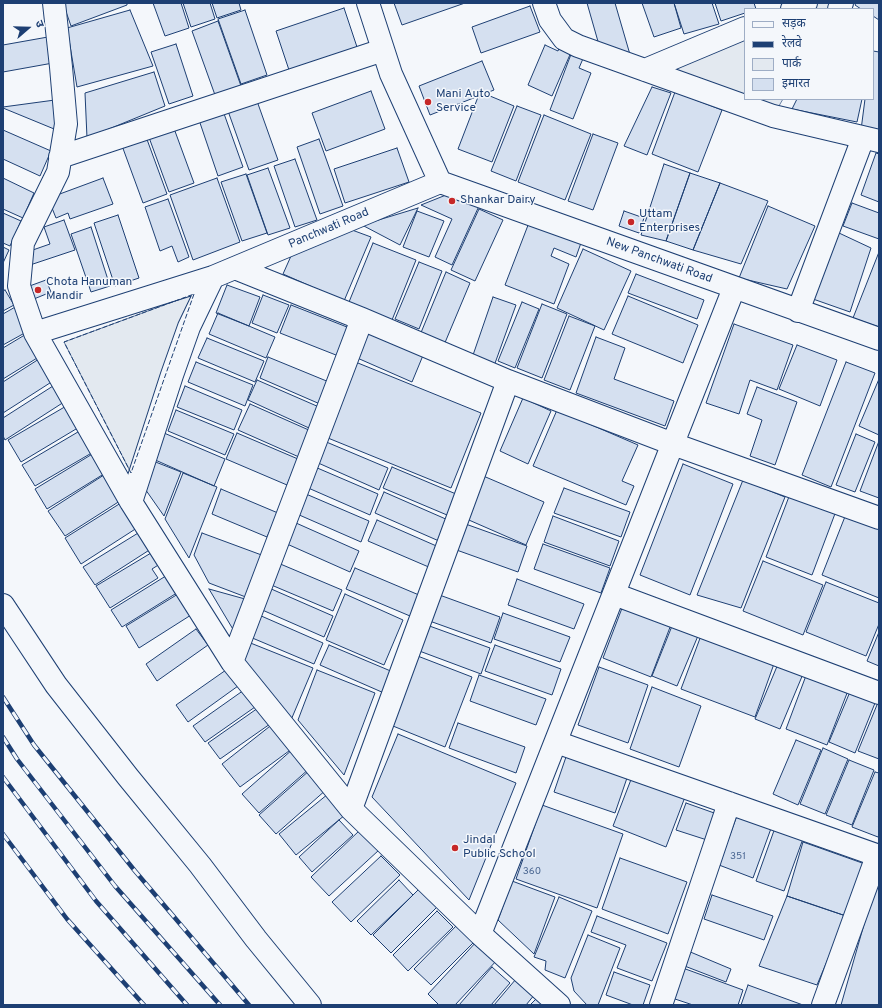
<!DOCTYPE html>
<meta charset="utf-8">
<style>
body{margin:0}
#map{position:relative;width:882px;height:1008px;overflow:hidden;background:#f4f7fb;font-family:Overpass,"Noto Sans Devanagari",sans-serif}
canvas{display:block}
.frame{position:absolute;inset:0;border:4px solid #1d3f73;pointer-events:none}
.legend{position:absolute;left:744px;top:8px;width:130px;height:92px;box-sizing:border-box;background:#f4f7fb;border:1px solid #9eadc5;margin:0;padding:5px 7px;list-style:none;font-size:12px;color:#1d3f73}
.legend li{display:flex;align-items:center;gap:8px;height:20px}
.legend b{width:20px;border:1px solid #9eadc5}
.north{position:absolute;left:8px;top:8px;width:40px;height:40px;-webkit-text-stroke:3px #f4f7fb;paint-order:stroke;rotate:70deg;font-size:11px;font-weight:700;line-height:16px;text-align:center;color:#1d3f73}
.north::after{content:'';display:block;margin:auto;width:14px;height:18px;background:#1d3f73;clip-path:polygon(50% 0,100% 100%,50% 72%,0 100%)}
</style>
<div id="map">
<canvas width="882" height="1008"></canvas>
<div class="frame"></div>
<ul class="legend">
<li><b style="height:5px;background:#f4f7fb"></b>सड़क</li>
<li><b style="height:5px;background:#1d3f73"></b>रेलवे</li>
<li><b style="height:11px;background:#e3e9f0"></b>पार्क</li>
<li><b style="height:11px;background:#d5e0f0"></b>इमारत</li>
</ul>
<div class="north">उ</div>
</div>
<script>
const context = document.querySelector('canvas').getContext('2d');
context.lineJoin = 'round';
function fill(path, color) { context.fillStyle = color; context.fill(path, 'evenodd'); }
const shape = rows => new Path2D(rows.map(r => 'M' + r).join(''));
function trace(path, color, width, dash) { context.strokeStyle = color; context.lineWidth = width; context.lineCap = dash ? 'butt' : 'round'; context.setLineDash(dash || []); context.stroke(path); }
function write(font, color, halo, rows, align = 'center') {
  context.font = font + ' Overpass,sans-serif'; context.lineWidth = 3; context.setLineDash([]); context.textBaseline = 'middle'; context.strokeStyle = halo; context.fillStyle = color; for (const [text, x, y, turn = 0] of rows) {
    context.save(); context.translate(x, y); context.rotate((+turn || 0) * Math.PI / 180); context.textAlign = isNaN(turn) ? turn : align; if (halo) context.strokeText(text, 0, 0); context.fillText(text, 0, 0); context.restore();
  }
}
const green = shape([
 [806,3,842,3,839,9,792,9,806,3],
 [745,28,745,99,783,99,773,116,645,70,745,28],
 [194,294,131,473,64,342,194,294]
]);
const building = shape([
 [63,3,127,3,127,5,71,26,63,3],
 [153,3,181,3,189,28,165,36,153,3],
 [183,3,210,3,215,19,191,27,183,3],
 [212,3,239,3,241,10,217,18,212,3],
 [394,3,465,3,402,25,394,3],
 [587,3,615,3,631,58,599,45,587,3],
 [642,3,674,3,681,28,654,37,642,3],
 [674,3,712,3,719,24,684,34,674,3],
 [715,3,754,3,756,9,745,9,745,13,721,21,715,3],
 [856,3,879,3,879,20,873,16,873,9,861,9,855,5,856,3],
 [530,6,540,32,481,53,472,27,530,6],
 [344,8,359,53,291,76,276,31,344,8],
 [130,10,153,66,77,87,67,28,130,10],
 [245,10,267,75,241,84,218,19,245,10],
 [218,21,241,86,215,95,192,31,218,21],
 [48,37,53,63,3,72,3,45,48,37],
 [176,44,193,96,169,104,151,52,176,44],
 [545,45,558,51,560,45,572,50,552,96,528,85,545,45],
 [573,49,585,54,579,68,591,73,573,119,550,110,573,49],
 [873,51,879,52,879,133,861,130,865,99,873,99,873,51],
 [482,61,494,90,430,115,419,86,482,61],
 [154,72,165,106,87,138,85,93,154,72],
 [652,87,671,93,647,155,624,146,652,87],
 [371,91,385,129,326,151,312,113,371,91],
 [675,92,722,110,698,172,652,154,675,92],
 [490,96,514,106,492,162,458,149,478,97,490,96],
 [797,99,862,99,857,122,792,109,797,99],
 [55,100,59,131,3,108,3,107,55,100],
 [257,101,278,160,249,170,228,111,257,101],
 [517,106,541,115,516,181,491,171,517,106],
 [222,108,243,167,218,176,198,117,222,108],
 [544,115,591,134,565,200,518,182,544,115],
 [172,123,194,183,169,192,147,132,172,123],
 [3,130,51,151,40,176,3,159,3,130],
 [145,134,167,194,143,203,121,143,145,134],
 [593,134,618,143,593,210,568,201,593,134],
 [319,139,343,206,320,214,297,147,319,139],
 [397,148,409,182,345,203,334,169,397,148],
 [876,153,879,154,879,202,861,195,876,153],
 [295,159,317,220,295,227,274,166,295,159],
 [664,164,690,173,666,241,641,235,664,164],
 [268,168,290,228,268,235,247,175,268,168],
 [690,173,720,183,693,250,666,241,690,173],
 [246,174,267,233,242,241,221,182,246,174],
 [3,178,34,193,23,218,3,209,3,178],
 [103,178,113,204,70,219,68,213,56,218,52,208,57,195,103,178],
 [217,178,240,242,193,260,170,195,217,178],
 [720,183,768,201,741,264,693,250,720,183],
 [451,193,479,206,452,265,435,257,452,219,421,205,451,193],
 [168,199,189,257,178,262,172,246,160,251,145,207,168,199],
 [852,203,879,213,879,239,843,226,852,203],
 [768,206,815,226,787,289,739,278,768,206],
 [418,208,400,245,362,225,418,208],
 [479,209,503,220,475,281,451,270,479,209],
 [417,211,444,221,429,257,403,247,417,211],
 [624,211,644,218,639,233,619,226,624,211],
 [3,213,21,221,10,246,3,243,3,213],
 [118,215,139,278,115,286,94,223,118,215],
 [64,220,75,250,24,267,27,252,50,244,44,227,64,220],
 [530,220,582,240,576,257,554,248,551,256,569,264,554,304,505,285,530,220],
 [91,227,110,286,91,292,71,234,91,227],
 [352,230,371,237,344,301,283,274,291,256,352,230],
 [839,233,871,248,850,312,813,299,839,233],
 [373,243,416,260,392,320,349,302,373,243],
 [3,247,9,250,3,263,3,247],
 [583,249,631,271,604,330,557,308,583,249],
 [879,252,879,327,853,318,879,252],
 [419,262,442,271,419,329,395,319,419,262],
 [446,272,470,283,444,345,420,335,446,272],
 [636,274,704,300,697,319,628,293,636,274],
 [46,280,51,292,29,301,24,288,46,280],
 [227,285,260,297,249,326,216,313,227,285],
 [5,290,14,305,3,311,3,291,5,290],
 [263,295,289,305,277,333,252,323,263,295],
 [628,296,698,325,683,363,612,334,628,296],
 [493,297,516,305,494,366,472,358,493,297],
 [522,302,539,309,515,368,498,361,522,302],
 [542,304,567,314,542,378,517,368,542,304],
 [291,305,352,329,341,357,280,333,291,305],
 [17,306,30,330,3,345,3,314,17,306],
 [218,313,275,337,266,358,209,334,218,313],
 [569,316,595,326,570,390,544,380,569,316],
 [734,324,793,345,777,390,750,380,739,414,706,403,734,324],
 [367,328,424,353,412,382,355,357,367,328],
 [28,333,42,355,3,379,3,348,28,333],
 [596,337,625,348,614,379,674,401,665,426,576,393,596,337],
 [207,338,264,361,255,382,198,358,207,338],
 [797,345,837,360,820,406,779,389,797,345],
 [268,357,329,382,320,404,260,378,268,357],
 [39,359,53,381,3,413,3,382,39,359],
 [353,361,481,413,451,488,323,436,353,361],
 [196,362,253,385,245,406,188,382,196,362],
 [846,362,875,373,831,487,802,475,846,362],
 [879,379,879,435,859,426,879,379],
 [257,380,319,407,309,428,248,400,257,380],
 [53,386,64,402,5,440,3,436,3,418,53,386],
 [185,386,242,410,234,430,177,407,185,386],
 [757,387,797,402,775,465,750,456,762,420,747,414,757,387],
 [523,398,551,411,528,464,500,451,523,398],
 [250,404,311,431,299,457,238,430,250,404],
 [68,405,81,426,21,462,8,440,68,405],
 [176,410,234,434,225,455,168,431,176,410],
 [557,410,638,445,622,481,634,486,626,505,533,466,557,410],
 [83,429,95,451,35,486,22,465,83,429],
 [164,433,225,459,214,486,153,459,164,433],
 [237,433,298,459,287,485,226,459,237,433],
 [856,434,875,442,855,492,836,485,856,434],
 [324,441,388,468,379,490,316,462,324,441],
 [879,441,879,498,860,491,879,441],
 [94,453,107,472,47,509,35,489,94,453],
 [153,461,181,472,164,516,143,486,153,461],
 [683,464,733,484,690,595,640,575,683,464],
 [315,467,378,494,370,515,306,487,315,467],
 [392,467,456,494,447,515,383,488,392,467],
 [107,473,123,499,65,536,48,511,107,473],
 [183,473,217,487,189,558,165,519,183,473],
 [481,475,544,502,526,545,462,517,481,475],
 [743,480,785,497,741,608,697,595,743,480],
 [564,488,630,512,621,537,554,513,564,488],
 [221,489,278,513,267,537,212,514,221,489],
 [384,492,448,520,439,541,375,513,384,492],
 [306,494,369,521,361,542,297,514,306,494],
 [790,494,836,511,812,575,766,557,790,494],
 [124,501,140,526,81,564,65,538,124,501],
 [846,514,879,527,879,598,822,575,846,514],
 [553,516,619,541,610,566,544,542,553,516],
 [377,520,441,548,431,568,368,541,377,520],
 [460,522,527,546,518,572,451,548,460,522],
 [296,523,359,551,350,572,287,544,296,523],
 [143,530,154,547,95,585,83,567,143,530],
 [202,533,267,557,251,599,209,583,194,555,202,533],
 [543,544,610,568,601,593,534,569,543,544],
 [156,550,163,562,152,569,158,578,110,608,96,586,156,550],
 [763,561,823,585,803,635,743,611,763,561],
 [278,563,342,590,333,611,269,584,278,563],
 [355,568,419,595,410,616,346,589,355,568],
 [169,574,180,591,122,627,111,610,169,574],
 [517,579,584,604,574,629,508,605,517,579],
 [826,582,879,603,879,624,866,656,806,632,826,582],
 [269,588,333,616,324,637,260,609,269,588],
 [209,589,245,599,234,631,209,589],
 [434,593,500,617,491,643,424,619,434,593],
 [178,594,191,615,139,648,126,626,178,594],
 [345,594,403,620,384,665,326,640,345,594],
 [624,603,672,622,651,677,603,658,624,603],
 [503,613,570,637,560,662,494,639,503,613],
 [259,615,323,643,314,664,250,637,259,615],
 [674,621,700,631,677,686,652,676,674,621],
 [424,624,490,648,481,674,414,649,424,624],
 [196,629,208,645,157,681,146,664,196,629],
 [879,632,879,666,867,661,879,632],
 [702,633,775,661,755,717,681,689,702,633],
 [248,642,313,668,291,720,241,659,248,642],
 [329,645,393,672,384,693,320,665,329,645],
 [495,645,561,669,552,695,485,671,495,645],
 [415,655,472,677,445,747,388,724,415,655],
 [778,664,803,674,780,729,755,719,778,664],
 [599,667,648,685,628,743,578,725,599,667],
 [226,670,238,686,188,722,176,705,226,670],
 [317,670,375,693,344,775,298,720,317,670],
 [807,673,849,688,827,745,786,729,807,673],
 [479,675,546,699,536,725,470,701,479,675],
 [652,687,701,706,679,767,630,749,652,687],
 [852,687,877,698,855,753,829,742,852,687],
 [244,690,255,707,205,742,193,726,244,690],
 [879,700,879,759,858,751,879,700],
 [258,708,270,724,220,759,208,743,258,708],
 [274,723,293,748,240,787,222,764,274,723],
 [458,723,525,747,516,773,449,748,458,723],
 [398,734,516,783,469,900,372,797,398,734],
 [796,740,821,750,798,805,773,794,796,740],
 [823,748,848,759,825,814,800,804,823,748],
 [293,749,310,768,259,813,242,794,293,749],
 [567,754,628,775,615,813,554,792,567,754],
 [849,760,874,770,852,825,826,815,849,760],
 [310,770,327,789,276,834,259,815,310,770],
 [875,772,879,773,879,835,878,837,852,827,875,772],
 [632,777,685,797,666,847,613,826,632,777],
 [328,794,345,815,296,855,279,834,328,794],
 [686,803,717,814,707,840,676,830,686,803],
 [542,805,623,834,597,908,516,879,542,805],
 [739,810,773,823,753,878,719,865,739,810],
 [339,820,353,835,312,872,299,857,339,820],
 [776,825,804,836,784,891,756,881,776,825],
 [360,830,379,850,329,896,311,877,360,830],
 [803,842,865,864,846,916,787,896,803,842],
 [381,856,400,875,351,922,332,902,381,856],
 [620,858,687,882,668,934,602,909,620,858],
 [879,872,879,1005,841,1005,879,872],
 [399,880,413,895,371,935,357,921,399,880],
 [512,881,555,897,534,954,498,920,512,881],
 [419,889,437,907,391,953,373,935,419,889],
 [712,895,773,916,764,940,704,919,712,895],
 [787,896,846,916,817,985,759,966,787,896],
 [559,897,592,911,565,978,545,970,546,961,534,957,559,897],
 [437,911,453,927,408,971,393,955,437,911],
 [597,916,667,943,652,981,617,968,626,945,591,932,597,916],
 [458,924,475,941,431,985,414,969,458,924],
 [588,935,620,948,598,1005,587,1005,574,991,571,978,588,935],
 [478,940,498,959,455,1005,439,1005,428,994,478,940],
 [688,951,731,969,726,982,682,965,688,951],
 [492,967,510,983,491,1005,459,1005,492,967],
 [680,967,743,990,738,1005,693,1005,669,997,680,967],
 [614,972,650,985,643,1005,633,1005,606,995,614,972],
 [516,979,535,994,526,1005,494,1005,516,979],
 [748,985,803,1005,741,1005,748,985],
 [537,998,545,1005,530,1005,537,998]
]);
const street = shape([
 [54,3,61,67,66,124,58,172,23,243,19,286,35,333,131,502,232,662,351,809,480,934,559,1005],
 [544,3,550,20,564,39,578,46,773,116,879,141],
 [792,9,806,3],
 [839,9,842,3],
 [645,70,745,28],
 [60,157,383,50],
 [440,182,879,339],
 [235,268,362,319,508,381,673,444,879,518],
 [798,311,863,138],
 [35,333,213,277,440,182,391,74,368,3],
 [131,502,172,375,189,327,213,277],
 [614,594,879,693],
 [3,605,56,685,128,777,200,865,256,939,310,1005],
 [232,662,362,319],
 [556,742,879,856],
 [351,809,508,381],
 [480,934,734,288],
 [661,1005,729,803],
 [823,1005,877,856]
]);
const rail = shape([
 [3,697,34,745,135,871,249,1005],
 [3,737,17,759,115,886,220,1005],
 [3,777,96,901,187,1005],
 [3,834,67,919,144,1005]
]);
const fence = shape([
 [194,294,131,473,64,342,194,294]
]);
const markers = [
 [428,102,4,"#c62828"],
 [452,201,4,"#c62828"],
 [631,222,4,"#c62828"],
 [38,290,4,"#c62828"],
 [455,848,4,"#c62828"]
];
const numberNames = [
 ["351",738,857],
 ["360",532,872]
];
const poiNames = [
 ["Mani Auto",436,95],
 ["Service",436,109],
 ["Shankar Dairy",460,201],
 ["Uttam",639,215],
 ["Enterprises",639,229],
 ["Chota Hanuman",46,283],
 ["Mandir",46,297],
 ["Jindal",463,841],
 ["Public School",463,855]
];
const streetNames = [
 ["Panchwati Road",329,229,-23],
 ["New Panchwati Road",659,261,20]
];
fill(green, '#e3e9f0');
trace(green, '#687fa3', 1);
fill(building, '#d5e0f0');
trace(building, '#1d3f73', 1);
trace(street, '#1d3f73', 24);
trace(street, '#f4f7fb', 22);
trace(rail, '#1d3f73', 4.5);
trace(rail, '#f4f7fb', 3, [9]);
trace(fence, '#1d3f73', 1, [5, 2]);
for (const [x, y, r, color] of markers) { const dot = new Path2D(); dot.arc(x, y, r, 0, 2 * Math.PI); context.fillStyle = color; context.fill(dot); trace(dot, '#f4f7fb', 1.5); }
write('10px', '#4b6792', null, numberNames);
write('12px', '#1d3f73', '#f4f7fb', poiNames, 'left');
write('12px', '#1d3f73', '#f4f7fb', streetNames);
</script>
